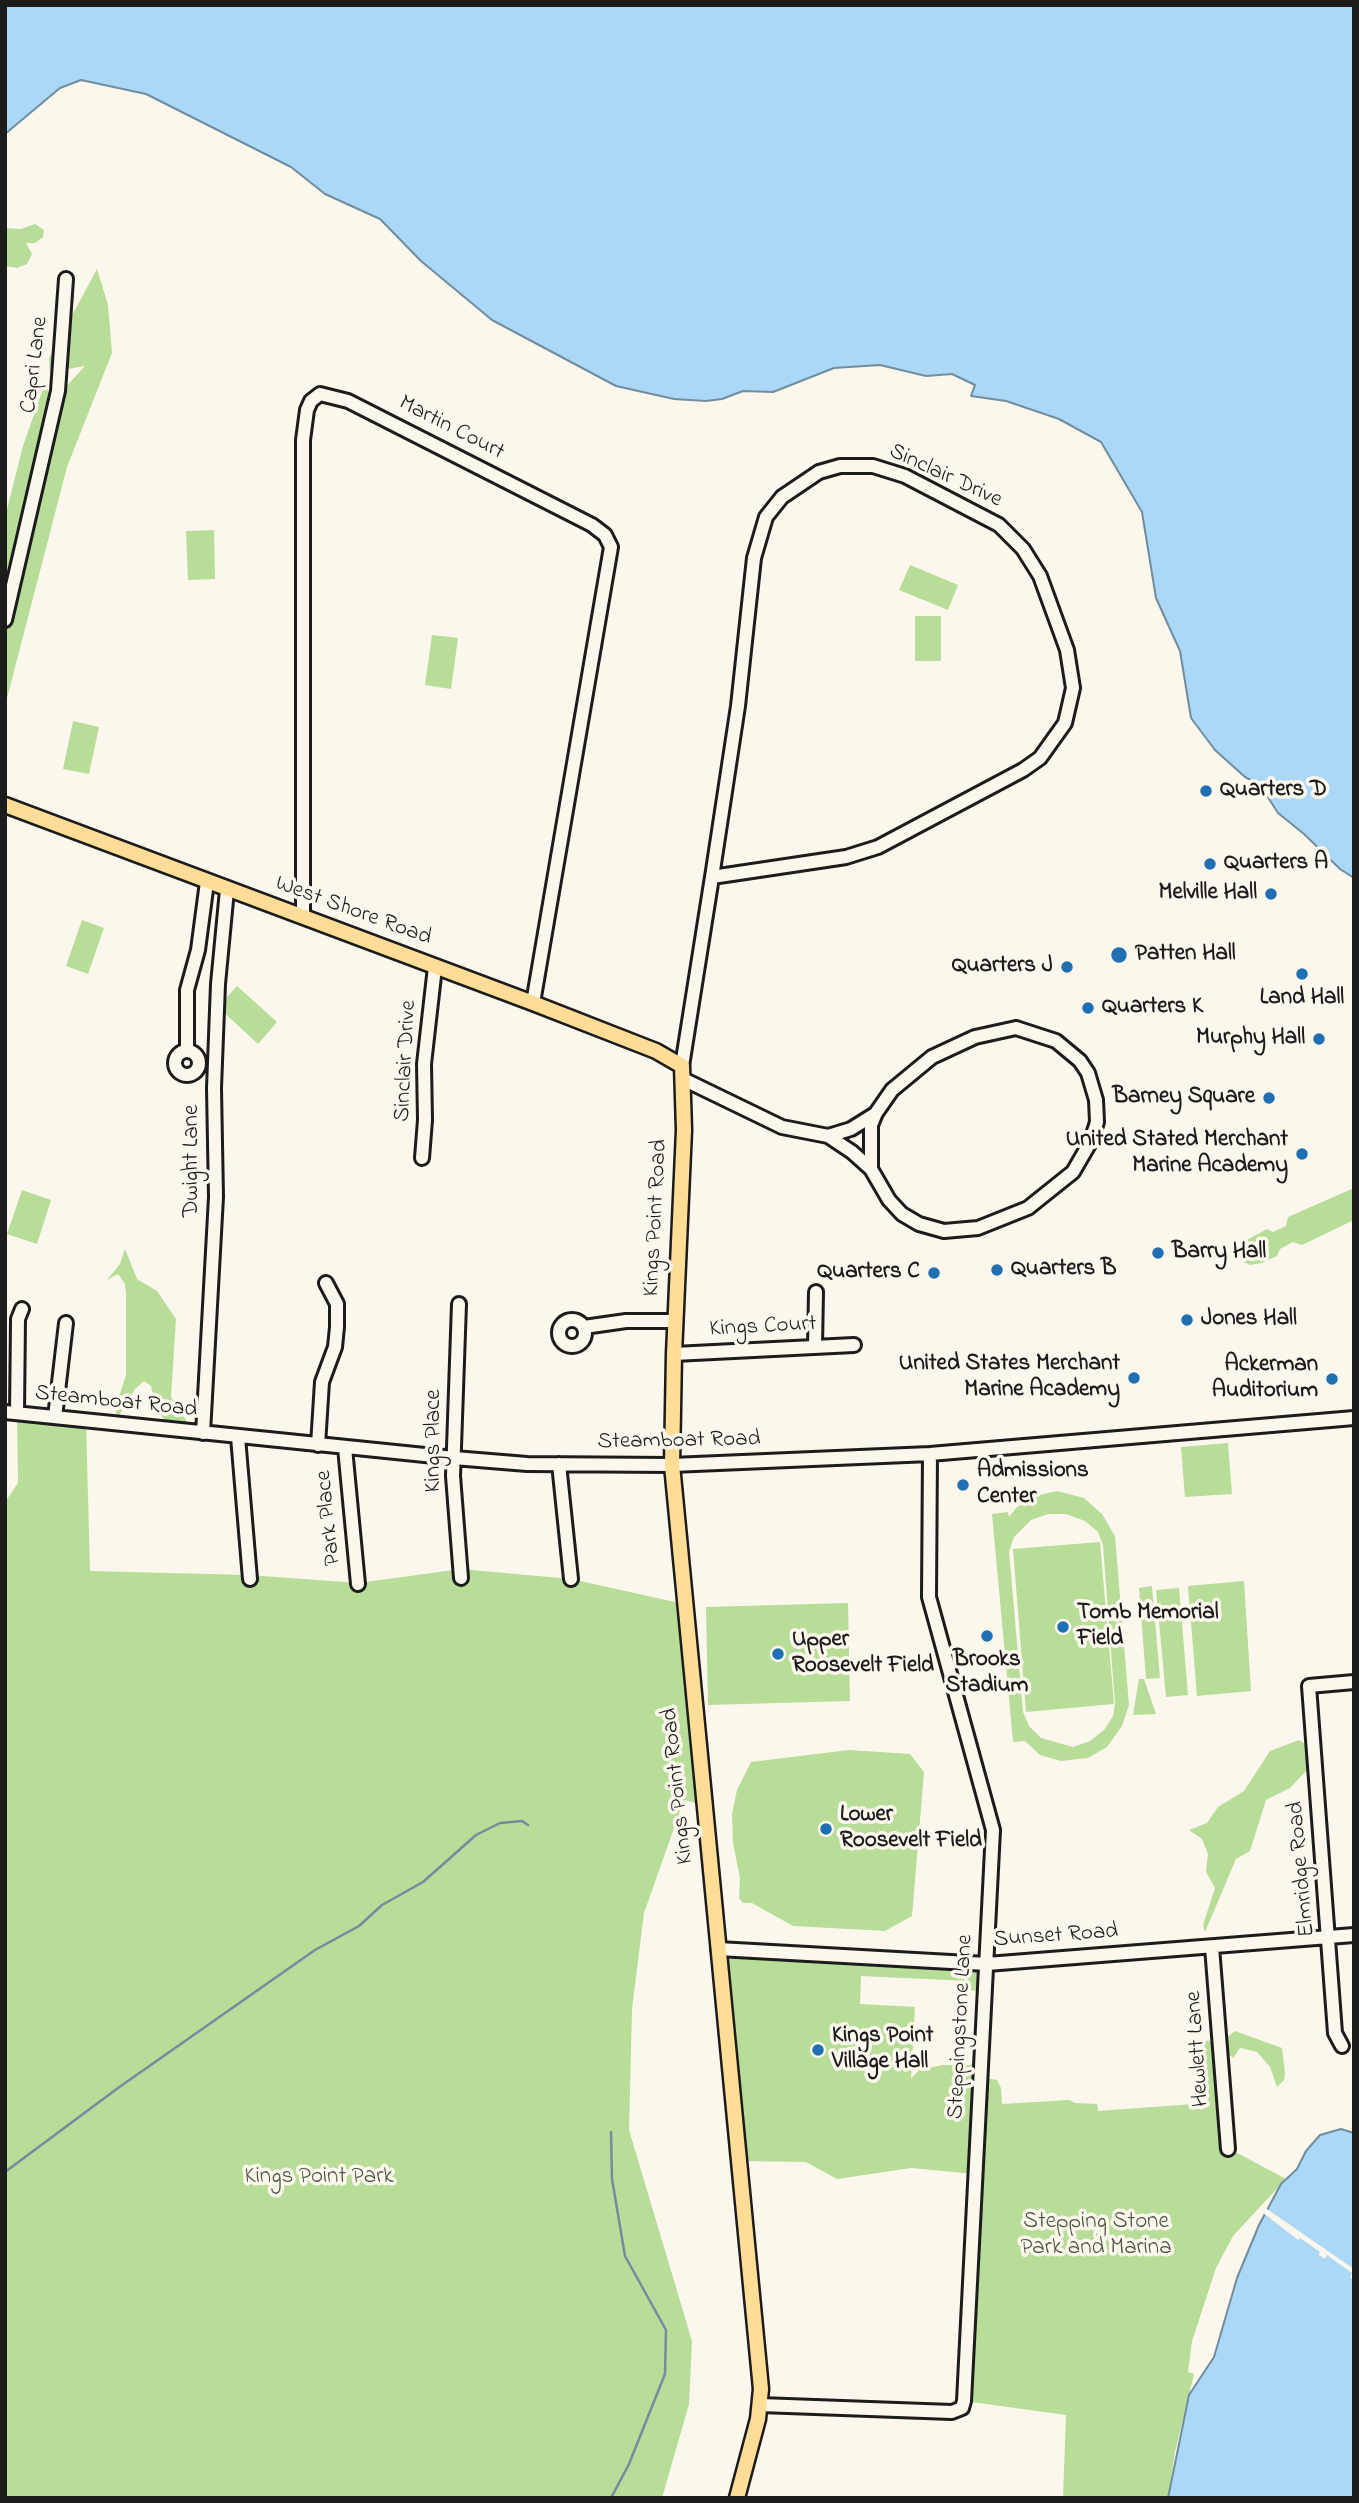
<!DOCTYPE html>
<style>
body{margin:0}
#map{position:relative;width:1359px;height:2503px;overflow:hidden;background:#fbf7ec;font-family:"Indie Flower",sans-serif}
canvas{display:block}
.frame{position:absolute;inset:0;border:7px solid #1c1c1c;pointer-events:none}
</style>
<div id="map">
<canvas width="1359" height="2503"></canvas>
<div class="frame"></div>
</div>
<script>
const context = document.querySelector('canvas').getContext('2d');
context.lineJoin = 'round';
function fill(path, color) { context.fillStyle = color; context.fill(path, 'evenodd'); }
const shape = rows => new Path2D(rows.map(r => 'M' + r).join(''));
function trace(path, color, width, dash) { context.strokeStyle = color; context.lineWidth = width; context.lineCap = dash ? 'butt' : 'round'; context.setLineDash(dash || []); context.stroke(path); }
function write(font, color, halo, rows, align = 'center') {
  context.font = font + ' "Indie Flower",sans-serif'; context.lineWidth = 7; context.setLineDash([]); context.textBaseline = 'middle'; context.strokeStyle = halo; context.fillStyle = color; for (const [text, x, y, turn = 0] of rows) {
    context.save(); context.translate(x, y); context.rotate((+turn || 0) * Math.PI / 180); context.textAlign = isNaN(turn) ? turn : align; if (halo) context.strokeText(text, 0, 0); context.fillText(text, 0, 0); context.restore();
  }
}
const green = shape([
 [35,224,44,230,43,237,35,243,26,243,32,254,27,264,17,268,5,266,5,228,21,229],
 [97,269,108,305,112,353,67,467,5,706,5,517,23,446,45,383,52,402,85,366,50,372,49,358],
 [214,530,215,579,188,580,186,531],
 [910,565,958,585,948,610,899,590],
 [915,616,941,616,941,661,915,661],
 [432,635,458,638,451,689,425,685],
 [73,721,99,727,89,774,63,769],
 [82,920,104,928,88,974,66,966],
 [237,986,277,1022,258,1044,218,1007],
 [1354,1188,1354,1220,1302,1245,1293,1242,1280,1249,1277,1256,1261,1263,1250,1265,1244,1262,1240,1252,1243,1242,1267,1229,1273,1232,1286,1226,1288,1217],
 [22,1190,51,1200,37,1244,7,1234],
 [125,1249,137,1279,157,1291,176,1319,171,1397,189,1425,175,1425,164,1419,156,1409,151,1386,144,1381,135,1389,118,1417,115,1409,126,1375,126,1294,125,1284,118,1274,107,1280,120,1264],
 [17,1413,86,1421,90,1571,249,1575,358,1583,461,1569,571,1579,684,1604,704,1805,684,1800,644,1913,632,2009,629,2130,692,2341,689,2404,662,2498,5,2498,5,1502,18,1483],
 [1228,1443,1232,1494,1185,1497,1181,1447],
 [1057,1491,1084,1498,1102,1514,1115,1536,1129,1705,1122,1726,1107,1747,1088,1758,1061,1761,1040,1755,1025,1741,1013,1742,992,1514,1008,1512,1009,1517,1017,1507,1035,1496],
 [1048,1514,1066,1514,1085,1521,1098,1532,1103,1545,1115,1704,1113,1716,1104,1730,1090,1741,1073,1747,1041,1738,1029,1726,1023,1712,1009,1551,1014,1537,1031,1520],
 [1100,1542,1114,1704,1026,1712,1013,1549],
 [1244,1581,1251,1691,1197,1696,1188,1586],
 [1152,1586,1160,1678,1146,1679,1139,1588],
 [1179,1588,1188,1695,1166,1697,1156,1590],
 [848,1603,850,1701,708,1705,706,1607],
 [1139,1679,1144,1679,1156,1714,1133,1715],
 [1299,1740,1308,1746,1311,1758,1306,1771,1290,1788,1266,1800,1250,1851,1236,1859,1205,1932,1203,1925,1215,1888,1206,1872,1208,1854,1202,1839,1189,1830,1207,1823,1218,1807,1244,1791,1270,1751],
 [849,1750,910,1754,924,1772,912,1916,885,1931,793,1926,752,1903,743,1903,739,1898,740,1878,733,1843,732,1814,737,1790,751,1762],
 [719,1949,987,1964,980,1991,968,1990,968,1981,861,1976,860,2004,915,2007,911,2079,919,2070,942,2065,981,2065,981,2077,997,2080,1001,2088,1002,2104,1069,2100,1075,2103,1097,2104,1098,2111,1208,2103,1204,2041,1220,2040,1228,2148,1286,2179,1233,2236,1216,2268,1192,2341,1188,2372,1194,2374,1175,2452,1168,2498,1063,2498,1066,2415,964,2401,975,2174,911,2168,837,2179,806,2162,737,2161],
 [1235,2031,1282,2048,1285,2073,1284,2080,1277,2087,1270,2067,1257,2052,1240,2048,1233,2058,1225,2051,1225,2039]
]);
const water = shape([
 [5,5,1354,5,1354,878,1340,869,1304,834,1278,813,1260,785,1245,777,1215,750,1191,718,1180,651,1156,598,1142,512,1101,442,1059,419,1006,401,971,396,975,385,952,374,926,376,880,365,834,368,773,392,743,391,722,399,706,401,674,399,616,386,492,320,421,261,380,219,325,194,291,167,146,94,81,80,60,88,5,134,5,5],
 [1341,2129,1354,2133,1354,2498,1168,2498,1189,2395,1214,2357,1237,2278,1259,2225,1281,2184,1297,2169,1306,2151,1320,2135,1341,2129]
]);
const pier = shape([
 [1264,2207,1354,2269,1354,2280,1350,2277,1352,2273,1327,2255,1325,2259,1319,2255,1320,2252,1300,2238,1298,2240,1262,2212]
]);
const stream = shape([
 [611,2132,612,2179,625,2256,666,2330,665,2374,629,2464,611,2498],
 [5,2172,118,2088,315,1950,359,1926,382,1905,423,1882,476,1835,500,1823,522,1821,528,1825]
]);
const minor = shape([
 [5,620,58,391,66,279],
 [303,917,303,440,307,410,311,401,320,394,348,401,592,525,605,535,611,547,533,1003],
 [1016,1028,1056,1041,1080,1061,1088,1073,1096,1100,1097,1122,1091,1141,1073,1172,1028,1208,978,1228,944,1231,919,1224,902,1214,889,1200,871,1169,871,1125,876,1113,892,1090,932,1057,975,1037,1016,1028],
 '175 1063a12 12 0 1 1 24 0a12 12 0 1 1-24 0Z',
 [187,1051,187,990,198,950,207,882],
 [682,1066,712,877,846,857,878,847,1023,770,1040,758,1065,723,1073,688,1067,650,1040,576,1023,549,999,525,905,476,873,466,840,466,819,472,782,497,766,517,754,558,738,706,712,877],
 [685,1080,782,1127,828,1136,852,1152,871,1169],
 [828,1136,851,1129,875,1114],
 [422,1158,425,1120,424,1064,435,967],
 [459,1304,453,1476,461,1578],
 '559 1333a13 13 0 1 1 26 0a13 13 0 1 1-26 0Z',
 [584,1327,626,1321,675,1321],
 [815,1346,816,1292],
 [674,1354,854,1345],
 [5,1412,454,1458,527,1464,672,1465,930,1454,1354,1418],
 [17,1413,18,1319,22,1309],
 [55,1417,66,1323],
 [203,1433,216,1197,214,1088,218,984,227,890],
 [238,1437,250,1579],
 [318,1445,322,1382,335,1347,337,1327,337,1304,326,1283],
 [345,1448,358,1584],
 [559,1464,571,1579],
 [1212,1947,1228,2149],
 [718,1949,987,1964,1354,1935],
 [1342,2046,1335,2033,1309,1686,1354,1682],
 [760,2405,952,2412,962,2408,964,2401,993,1830,929,1597,930,1454]
]);
const major = shape([
 [5,805,533,1003,656,1051,682,1066,684,1130,674,1354,672,1465,761,2389,758,2419,737,2498]
]);
const markers = [
 [1206,791,7,"#1f6fb2"],
 [1210,864,7,"#1f6fb2"],
 [1271,894,7,"#1f6fb2"],
 [1119,955,9,"#1f6fb2"],
 [1067,967,7,"#1f6fb2"],
 [1302,974,7,"#1f6fb2"],
 [1088,1008,7,"#1f6fb2"],
 [1319,1039,7,"#1f6fb2"],
 [1269,1098,7,"#1f6fb2"],
 [1302,1154,7,"#1f6fb2"],
 [1158,1253,7,"#1f6fb2"],
 [997,1270,7,"#1f6fb2"],
 [934,1273,7,"#1f6fb2"],
 [1187,1320,7,"#1f6fb2"],
 [1134,1378,7,"#1f6fb2"],
 [1332,1379,7,"#1f6fb2"],
 [963,1485,7,"#1f6fb2"],
 [1063,1627,7,"#1f6fb2"],
 [987,1636,7,"#1f6fb2"],
 [778,1654,7,"#1f6fb2"],
 [826,1829,7,"#1f6fb2"],
 [818,2050,7,"#1f6fb2"]
];
const streetNames = [
 ["Capri Lane",36,365,-83],
 ["Martin Court",451,429,27],
 ["Sinclair Drive",945,477,25],
 ["West Shore Road",353,912,20],
 ["Sinclair Drive",407,1061,-87],
 ["Dwight Lane",193,1161,-90],
 ["Kings Point Road",657,1218,-87],
 ["Kings Court",763,1328,-3],
 ["Steamboat Road",116,1403,6],
 ["Kings Place",435,1441,-90],
 ["Steamboat Road",679,1442,-1],
 ["Park Place",330,1518,-96],
 ["Kings Point Road",679,1786,-96],
 ["Elmridge Road",1303,1869,-95],
 ["Sunset Road",1056,1937,-4],
 ["Steppingstone Lane",962,2027,-87],
 ["Hewlett Lane",1199,2049,-94]
];
const poiNames = [
 ["Quarters D",1220,791],
 ["Quarters A",1224,864],
 ["Melville Hall",1257,894,"right"],
 ["Patten Hall",1135,955],
 ["Quarters J",1053,967,"right"],
 ["Land Hall",1302,999,"center"],
 ["Quarters K",1102,1008],
 ["Murphy Hall",1305,1039,"right"],
 ["Barney Square",1255,1098,"right"],
 ["United Stated Merchant",1288,1141,"right"],
 ["Marine Academy",1288,1167,"right"],
 ["Barry Hall",1172,1253],
 ["Quarters B",1011,1270],
 ["Quarters C",920,1273,"right"],
 ["Jones Hall",1201,1320],
 ["United States Merchant",1120,1365,"right"],
 ["Marine Academy",1120,1391,"right"],
 ["Ackerman",1318,1366,"right"],
 ["Auditorium",1318,1392,"right"],
 ["Admissions",977,1472],
 ["Center",977,1498],
 ["Tomb Memorial",1077,1614],
 ["Field",1077,1640],
 ["Upper",792,1641],
 ["Roosevelt Field",792,1667],
 ["Brooks",987,1661,"center"],
 ["Stadium",987,1687,"center"],
 ["Lower",840,1816],
 ["Roosevelt Field",840,1842],
 ["Kings Point",832,2037],
 ["Village Hall",832,2063]
];
const parkNames = [
 ["Kings Point Park",319,2178],
 ["Stepping Stone",1096,2223],
 ["Park and Marina",1096,2249]
];
fill(green, '#b7dd98');
fill(water, '#aad8f6');
trace(water, '#718d9f', 2);
fill(pier, '#fbf7ec');
trace(stream, '#718d9f', 2.5);
trace(minor, '#1c1c1c', 18);
trace(major, '#1c1c1c', 19);
trace(minor, '#fbf7ec', 12);
trace(major, '#fedd96', 14);
for (const [x, y, r, color] of markers) { const dot = new Path2D(); dot.arc(x, y, r, 0, 2 * Math.PI); context.fillStyle = color; context.fill(dot); trace(dot, '#fbf7ec', 2.5); }
write('23px', '#1c1c1c', '#fbf7ec', streetNames);
write('bold 23px', '#1c1c1c', '#fbf7ec', poiNames, 'left');
write('23px', '#4a5641', '#fbf7ec', parkNames);
</script>
